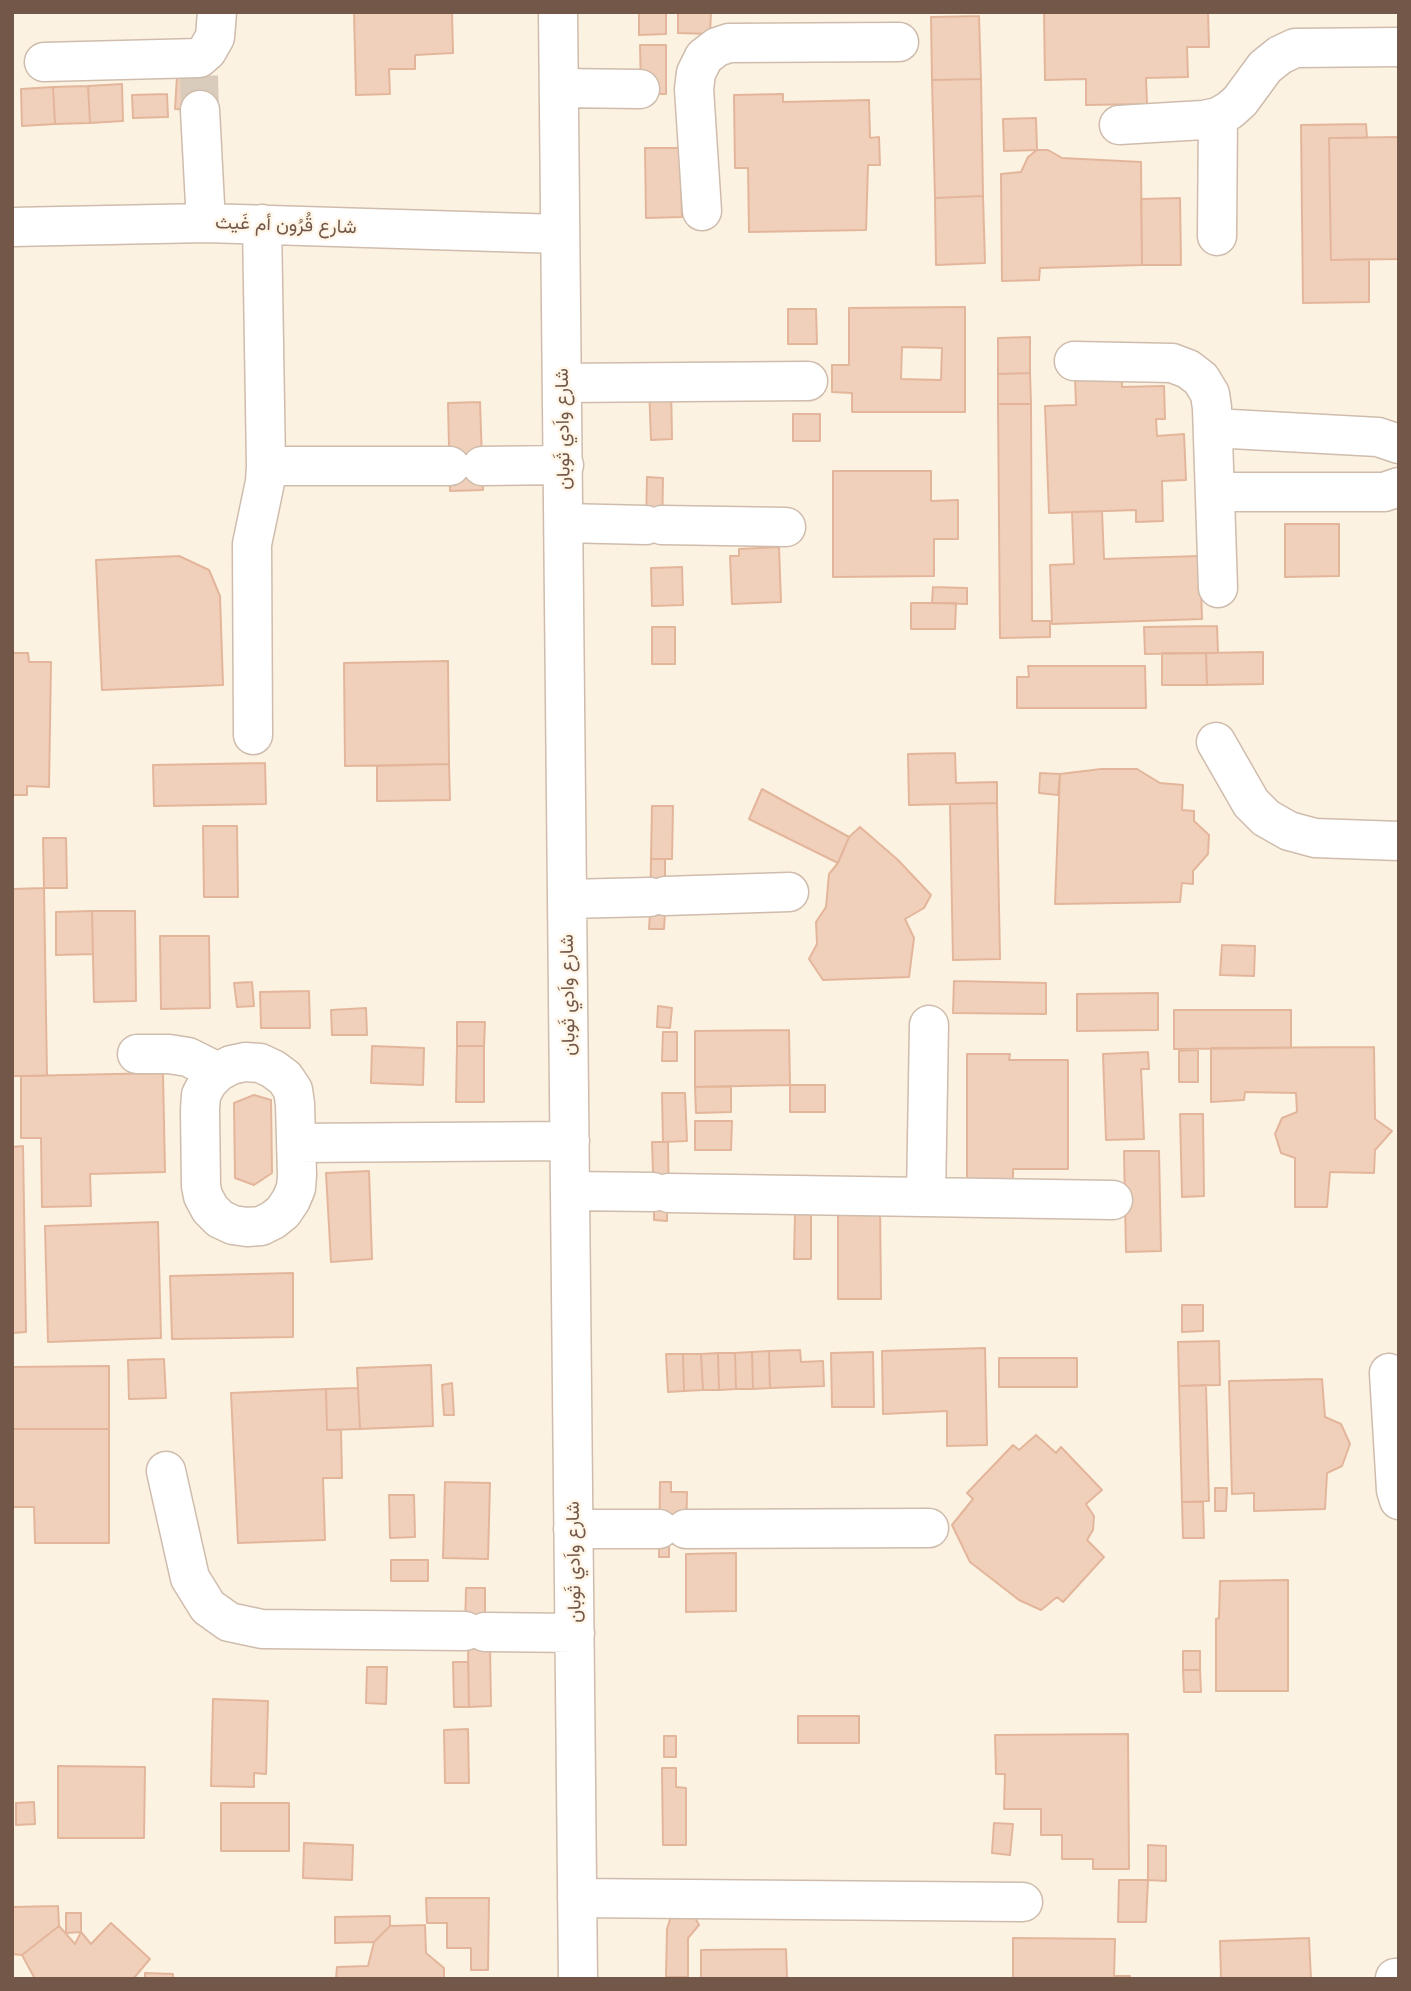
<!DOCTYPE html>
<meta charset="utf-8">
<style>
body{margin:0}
#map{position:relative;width:1411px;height:1991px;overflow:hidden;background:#fcf2e2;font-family:Inter,sans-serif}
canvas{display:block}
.frame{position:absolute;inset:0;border:14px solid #735849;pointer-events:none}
</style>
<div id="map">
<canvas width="1411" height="1991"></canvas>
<div class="frame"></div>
</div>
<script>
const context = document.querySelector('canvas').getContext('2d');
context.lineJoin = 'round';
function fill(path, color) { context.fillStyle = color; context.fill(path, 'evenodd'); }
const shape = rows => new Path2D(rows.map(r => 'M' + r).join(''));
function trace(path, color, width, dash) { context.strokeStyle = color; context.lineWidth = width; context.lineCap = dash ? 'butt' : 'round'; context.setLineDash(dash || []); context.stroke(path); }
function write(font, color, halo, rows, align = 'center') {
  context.font = font + ' Inter,Vazirmatn,sans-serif'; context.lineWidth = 5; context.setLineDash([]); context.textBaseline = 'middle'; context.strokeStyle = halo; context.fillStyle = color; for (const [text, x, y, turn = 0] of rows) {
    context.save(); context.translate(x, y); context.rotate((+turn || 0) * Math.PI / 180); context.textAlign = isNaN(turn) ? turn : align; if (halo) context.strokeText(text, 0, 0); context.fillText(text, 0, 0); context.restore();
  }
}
const building = shape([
 [354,12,452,12,453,53,415,55,415,69,389,69,390,94,356,95,354,12],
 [639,12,666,12,666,34,639,35,639,12],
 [678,12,711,12,710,34,678,33,678,12],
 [1044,12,1208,12,1209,47,1187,47,1188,77,1146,78,1147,104,1086,105,1086,79,1045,80,1044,12],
 [979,16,981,79,932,80,931,17,979,16],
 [640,45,666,45,666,94,641,94,640,45],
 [177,76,217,77,216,111,175,109,177,76],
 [981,79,983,196,935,198,932,80,981,79],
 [122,84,123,121,90,123,88,86,122,84],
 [88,86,90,123,55,124,53,87,88,86],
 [53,87,55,124,22,126,21,89,53,87],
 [167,94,168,117,133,118,132,95,167,94],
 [783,94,783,102,869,100,870,138,879,137,880,165,868,165,866,230,749,232,748,168,735,168,734,95,783,94],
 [1036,118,1037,150,1004,151,1003,119,1036,118],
 [1366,124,1367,138,1329,138,1331,260,1369,259,1369,302,1303,303,1301,125,1366,124],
 [1399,137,1399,259,1331,260,1329,138,1399,137],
 [645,148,680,148,682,217,646,218,645,148],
 [1037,150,1048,150,1062,158,1141,162,1142,265,1040,268,1039,280,1002,281,1001,174,1021,172,1028,157,1037,150],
 [983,196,985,263,936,265,935,198,983,196],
 [1180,198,1181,265,1142,265,1141,199,1180,198],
 [965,307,965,412,852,412,852,393,832,392,832,365,849,365,849,308,965,307],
 [902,347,942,348,941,380,901,379,902,347],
 [788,309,816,309,817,344,788,344,788,309],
 [1030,337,1030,373,998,374,998,338,1030,337],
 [1030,373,1031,404,998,404,998,374,1030,373],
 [1122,376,1122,387,1164,386,1165,419,1156,419,1157,436,1184,434,1186,480,1162,481,1163,521,1136,522,1136,510,1049,513,1045,406,1076,405,1075,378,1122,376],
 [671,385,672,439,651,440,649,386,671,385],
 [480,402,483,490,450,491,448,403,480,402],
 [998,404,1031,404,1032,621,1050,621,1050,637,1000,638,998,404],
 [793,414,820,414,820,441,793,441,793,414],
 [833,471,931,471,931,501,958,500,958,539,934,539,934,576,833,577,833,471],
 [647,477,663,478,662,533,646,525,647,477],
 [1102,511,1104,559,1200,556,1202,619,1052,624,1050,565,1074,564,1072,512,1102,511],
 [1285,524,1339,524,1339,576,1285,577,1285,524],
 [779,547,781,602,732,604,730,556,739,556,739,549,779,547],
 [179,556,209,570,220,596,223,685,102,690,96,560,179,556],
 [682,567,683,605,652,606,651,568,682,567],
 [933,587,967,588,967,604,932,603,933,587],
 [911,603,956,603,955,629,911,629,911,603],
 [1217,626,1218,653,1145,654,1144,627,1217,626],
 [652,627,675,627,675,664,652,664,652,627],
 [1263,652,1263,684,1207,685,1206,653,1263,652],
 [12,653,28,653,29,662,51,662,49,787,27,786,27,795,12,795,12,653],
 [1162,653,1206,653,1207,685,1162,685,1162,653],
 [448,661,449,764,345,766,344,663,448,661],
 [1028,666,1145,666,1146,708,1017,708,1017,677,1029,677,1028,666],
 [955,753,956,783,997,782,997,803,909,805,908,754,955,753],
 [265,763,266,804,154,806,153,765,265,763],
 [449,764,450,800,377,801,377,766,449,764],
 [1101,769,1137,769,1160,783,1183,785,1182,810,1194,811,1194,821,1209,835,1208,854,1193,871,1193,884,1182,883,1180,902,1055,904,1060,774,1101,769],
 [1040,773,1060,774,1058,795,1039,793,1040,773],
 [762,789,849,837,838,863,749,819,762,789],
 [997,803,1000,959,953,960,950,804,997,803],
 [652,806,673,806,672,859,651,859,652,806],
 [203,826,237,826,238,897,204,897,203,826],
 [860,827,898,860,931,895,924,908,905,919,914,938,909,977,823,980,809,959,817,944,816,922,826,907,829,874,838,863,849,837,860,827],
 [43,838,66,838,67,888,44,888,43,838],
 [651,859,665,859,665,896,650,913,651,859],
 [44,888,47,1076,12,1076,12,889,44,888],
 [92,911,93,954,56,955,56,912,92,911],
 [92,911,135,911,136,1001,94,1002,92,911],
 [650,913,665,913,664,929,649,929,650,913],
 [160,936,209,936,210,1008,161,1009,160,936],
 [1222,945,1255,946,1254,976,1220,975,1222,945],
 [954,981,1046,983,1046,1014,953,1013,954,981],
 [252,982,254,1006,237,1007,234,983,252,982],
 [309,991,310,1028,261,1028,260,992,309,991],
 [1158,993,1158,1030,1077,1031,1077,994,1158,993],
 [658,1006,672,1008,670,1028,657,1027,658,1006],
 [366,1008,367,1035,332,1035,331,1010,366,1008],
 [1174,1010,1291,1010,1291,1048,1174,1049,1174,1010],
 [457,1022,485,1022,484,1046,457,1046,457,1022],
 [789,1030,790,1085,695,1087,695,1031,789,1030],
 [663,1032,677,1032,677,1061,662,1061,663,1032],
 [372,1046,424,1048,423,1085,371,1083,372,1046],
 [457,1046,484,1046,484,1102,456,1102,457,1046],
 [1374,1047,1375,1119,1392,1131,1375,1150,1374,1173,1330,1172,1327,1207,1295,1207,1295,1158,1281,1153,1275,1134,1282,1118,1297,1112,1296,1093,1245,1092,1244,1100,1211,1102,1211,1048,1374,1047],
 [1198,1050,1198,1082,1179,1082,1179,1051,1198,1050],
 [1148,1052,1149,1069,1141,1069,1144,1139,1106,1140,1103,1054,1148,1052],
 [967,1054,1010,1054,1009,1060,1068,1060,1068,1169,1013,1169,1013,1180,967,1180,967,1054],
 [163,1073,165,1172,90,1174,91,1206,42,1207,41,1138,21,1138,21,1076,163,1073],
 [790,1085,825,1085,825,1112,790,1112,790,1085],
 [731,1086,731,1112,696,1113,695,1087,731,1086],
 [662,1093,685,1093,687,1141,663,1142,662,1093],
 [254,1095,271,1100,272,1173,254,1185,235,1178,234,1103,254,1095],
 [1180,1114,1203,1114,1204,1196,1182,1197,1180,1114],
 [695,1121,732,1121,731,1150,695,1150,695,1121],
 [652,1142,668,1142,669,1203,654,1203,652,1142],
 [23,1146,26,1332,12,1333,12,1147,23,1146],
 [1124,1151,1159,1151,1161,1251,1126,1252,1124,1151],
 [369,1171,372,1259,331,1262,326,1173,369,1171],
 [838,1205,880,1205,881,1299,838,1299,838,1205],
 [654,1208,667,1208,667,1221,654,1220,654,1208],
 [795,1214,811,1214,811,1259,794,1259,795,1214],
 [158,1222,161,1338,48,1342,45,1226,158,1222],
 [293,1273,293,1337,172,1339,170,1276,293,1273],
 [1182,1305,1203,1305,1203,1331,1182,1332,1182,1305],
 [1219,1341,1220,1385,1179,1386,1178,1342,1219,1341],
 [985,1348,987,1445,947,1446,947,1411,883,1414,882,1351,985,1348],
 [800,1350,801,1362,823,1361,824,1386,770,1388,769,1351,800,1350],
 [769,1351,770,1388,753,1389,752,1352,769,1351],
 [752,1352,753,1389,736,1389,735,1353,752,1352],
 [873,1352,874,1407,832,1407,831,1353,873,1352],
 [718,1353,719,1390,703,1390,701,1354,718,1353],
 [718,1353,735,1353,736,1389,719,1390,718,1353],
 [666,1354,683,1354,684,1391,668,1392,666,1354],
 [683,1354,701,1354,703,1390,684,1391,683,1354],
 [999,1358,1077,1358,1077,1387,999,1387,999,1358],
 [164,1359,166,1398,129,1399,128,1360,164,1359],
 [431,1365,433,1426,360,1429,357,1368,431,1365],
 [109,1366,109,1429,12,1429,12,1367,109,1366],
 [1322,1379,1325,1417,1341,1424,1350,1444,1342,1466,1327,1473,1325,1509,1254,1511,1254,1493,1232,1494,1229,1381,1322,1379],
 [452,1383,454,1415,444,1415,442,1385,452,1383],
 [1206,1385,1209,1501,1182,1502,1179,1386,1206,1385],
 [358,1388,360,1429,327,1430,326,1389,358,1388],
 [326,1389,327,1430,341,1430,342,1478,323,1478,325,1540,238,1543,231,1393,326,1389],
 [12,1429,109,1429,109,1543,35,1543,34,1507,12,1507,12,1429],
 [1036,1435,1056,1453,1061,1447,1102,1490,1086,1504,1094,1516,1093,1530,1087,1540,1104,1557,1063,1602,1057,1597,1041,1610,1019,1600,970,1562,952,1525,973,1499,967,1493,1013,1445,1019,1450,1036,1435],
 [445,1482,490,1483,488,1559,443,1558,445,1482],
 [660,1482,671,1482,671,1492,687,1492,686,1544,669,1544,669,1557,659,1557,660,1482],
 [1215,1488,1227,1488,1226,1511,1215,1511,1215,1488],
 [389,1495,414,1495,415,1537,390,1538,389,1495],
 [1182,1502,1203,1502,1204,1538,1183,1538,1182,1502],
 [736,1553,736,1611,686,1612,686,1554,736,1553],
 [391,1560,428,1560,428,1581,391,1581,391,1560],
 [1288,1580,1288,1691,1216,1691,1216,1619,1219,1618,1220,1581,1288,1580],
 [466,1588,485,1588,485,1643,465,1631,466,1588],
 [468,1647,490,1647,491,1706,469,1707,468,1647],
 [1183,1651,1200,1651,1200,1670,1183,1670,1183,1651],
 [453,1662,468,1662,469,1707,454,1707,453,1662],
 [367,1667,387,1667,386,1704,366,1703,367,1667],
 [1183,1670,1200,1670,1201,1692,1184,1692,1183,1670],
 [213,1699,268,1701,266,1774,254,1773,254,1787,211,1786,213,1699],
 [798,1716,859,1716,859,1743,798,1743,798,1716],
 [468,1729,469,1783,445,1783,444,1730,468,1729],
 [1128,1734,1129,1869,1093,1869,1093,1859,1062,1859,1062,1835,1041,1835,1041,1809,1004,1809,1005,1774,996,1774,995,1735,1128,1734],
 [664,1736,676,1736,676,1757,664,1757,664,1736],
 [58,1766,145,1767,144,1838,58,1838,58,1766],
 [662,1768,676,1768,676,1787,686,1788,686,1845,663,1845,662,1768],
 [34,1802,35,1824,16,1825,16,1803,34,1802],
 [221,1803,289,1803,289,1851,221,1851,221,1803],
 [994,1823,1013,1824,1010,1855,992,1853,994,1823],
 [304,1843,353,1845,352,1880,303,1878,304,1843],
 [1148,1845,1166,1846,1166,1881,1148,1880,1148,1845],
 [1119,1880,1148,1880,1146,1922,1118,1922,1119,1880],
 [426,1898,489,1898,488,1970,471,1970,471,1948,447,1948,447,1923,427,1923,426,1898],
 [58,1906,59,1926,22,1955,12,1954,12,1907,58,1906],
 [673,1910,691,1910,699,1925,688,1938,688,1977,666,1977,667,1929,673,1910],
 [66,1913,81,1913,81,1932,66,1933,66,1913],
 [390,1916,390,1926,374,1942,335,1943,335,1917,390,1916],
 [111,1923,150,1959,133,1979,35,1979,22,1955,59,1926,75,1944,81,1932,91,1944,111,1923],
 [425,1925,426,1953,444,1968,444,1979,336,1979,337,1967,368,1966,374,1942,390,1926,425,1925],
 [1013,1938,1115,1939,1114,1976,1130,1976,1130,1979,1013,1979,1013,1938],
 [1309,1938,1311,1979,1221,1979,1220,1941,1309,1938],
 [786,1949,787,1979,701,1979,701,1950,786,1949],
 [145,1973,173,1974,173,1979,145,1979,145,1973]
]);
const minorTunnel = shape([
 [199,76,200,110]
]);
const minor = shape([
 [558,12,578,1979],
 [44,62,199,58,207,51,215,37,217,12],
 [559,88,640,89],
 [200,110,206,223],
 [1119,125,1203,120,1218,117,1230,110,1240,101,1265,67,1280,55,1295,48,1399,47],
 [702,211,694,89,696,73,704,57,717,47,729,43,899,42],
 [12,227,206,223,560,234],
 [1217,236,1218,117],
 [1074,361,1172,363,1188,369,1201,379,1210,394,1212,408,1218,588],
 [562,383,808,381],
 [1213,428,1378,437,1399,444],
 [266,466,450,466],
 [482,466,564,465],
 [1215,492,1384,492,1399,487],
 [564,523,646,525],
 [662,525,786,527],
 [253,735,252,544,265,482,266,466,262,224],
 [1216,742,1251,803,1266,818,1289,831,1315,838,1399,841],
 [665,896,789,892],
 [567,899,650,897],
 [137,1054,169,1054,188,1057,218,1072],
 [245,1062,260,1063,273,1069,285,1078,293,1090,295,1104,297,1175,296,1188,291,1200,283,1212,273,1220,261,1226,247,1227,233,1225,220,1219,210,1209,203,1196,201,1186,200,1110,201,1095,208,1082,218,1072,231,1065,245,1062],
 [296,1143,570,1141],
 [570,1191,653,1192],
 [669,1193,1113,1200],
 [926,1197,929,1025],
 [1389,1373,1396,1490,1399,1500],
 [166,1471,190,1578,208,1607,229,1622,262,1629,465,1631],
 [573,1529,659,1529],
 [686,1529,929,1528],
 [485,1632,575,1633],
 [577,1898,1023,1902],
 [1395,1978,1399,1978]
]);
const streetNames = [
 ["شارع قُرُون أم غَيث",286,225,2],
 ["شارع واَدي ثَوبان",563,429,-91],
 ["شارع واَدي ثَوبان",568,995,-91],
 ["شارع واَدي ثَوبان",574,1562,-91]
];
fill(building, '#f0d0bb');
trace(building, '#e3b69b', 2);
trace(minorTunnel, '#daccbc', 38, [38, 19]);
trace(minor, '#cfbcac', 41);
trace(minor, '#fff', 38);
write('19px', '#735849', '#fff6e8', streetNames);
</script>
